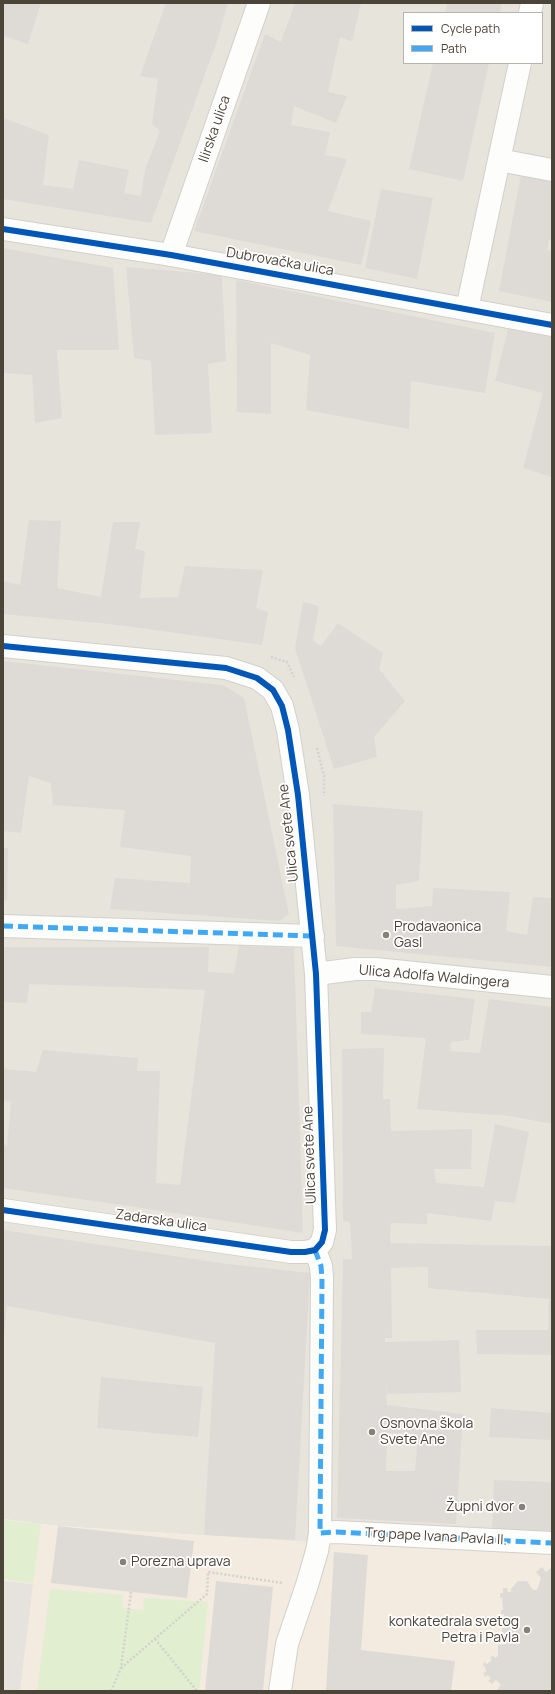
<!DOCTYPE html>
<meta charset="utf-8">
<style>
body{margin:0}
#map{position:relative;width:555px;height:1694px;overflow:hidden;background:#f4f2ee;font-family:Manrope,sans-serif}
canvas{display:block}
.frame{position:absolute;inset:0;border:4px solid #4b4439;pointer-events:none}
.legend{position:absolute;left:403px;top:12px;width:140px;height:52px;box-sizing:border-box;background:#fff;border:1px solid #b7b4b0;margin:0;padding:5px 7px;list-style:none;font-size:12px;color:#4b4439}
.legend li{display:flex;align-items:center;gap:8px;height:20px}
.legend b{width:20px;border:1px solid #b7b4b0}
</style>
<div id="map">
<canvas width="555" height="1694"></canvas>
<div class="frame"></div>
<ul class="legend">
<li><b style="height:5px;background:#0057b8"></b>Cycle path</li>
<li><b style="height:5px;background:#3fa9f5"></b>Path</li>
</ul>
</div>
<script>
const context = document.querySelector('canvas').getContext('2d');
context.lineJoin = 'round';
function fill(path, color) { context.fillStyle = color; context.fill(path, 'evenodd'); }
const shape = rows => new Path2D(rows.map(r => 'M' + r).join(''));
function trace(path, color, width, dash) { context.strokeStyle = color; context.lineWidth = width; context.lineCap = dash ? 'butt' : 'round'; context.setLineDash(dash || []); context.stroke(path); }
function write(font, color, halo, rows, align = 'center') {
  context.font = font + ' Manrope,sans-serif'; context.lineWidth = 3.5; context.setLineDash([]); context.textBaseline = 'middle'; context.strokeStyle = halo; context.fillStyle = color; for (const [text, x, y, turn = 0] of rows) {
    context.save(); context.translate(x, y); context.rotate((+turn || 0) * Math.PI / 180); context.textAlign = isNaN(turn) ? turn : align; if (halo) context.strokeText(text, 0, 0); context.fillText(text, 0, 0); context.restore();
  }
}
const residential = shape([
 [3,3,552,3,552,1545,323,1543,58,1526,3,1519],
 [404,13,542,13,542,63,404,63]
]);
const commercial = shape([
 [3,1519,58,1526,323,1543,552,1545,552,1691,3,1691]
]);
const green = shape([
 [3,1520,41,1524,33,1583,3,1579],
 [50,1589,123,1595,122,1608,143,1610,144,1598,208,1602,199,1691,37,1691]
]);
const parking = shape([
 [3,1581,33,1584,20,1691,3,1691]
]);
const building = shape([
 [3,3,41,3,28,44,3,36],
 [166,3,228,3,217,41,151,223,3,199,3,118,49,135,43,185,73,189,79,160,129,170,124,193,141,196,145,170,160,131,152,124,158,79,140,76],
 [295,3,361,3,352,42,340,37,328,92,347,96,336,123,294,106,291,125,330,132,325,155,347,159,328,211,371,221,361,265,194,231,265,34,281,42],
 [447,3,502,3,500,13,445,13],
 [433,63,489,63,463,181,409,169],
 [521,175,552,181,552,241,549,240,547,250,552,251,552,302,499,291],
 [381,189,433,198,417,279,365,268],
 [3,248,113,268,119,350,57,350,62,418,35,423,32,375,3,373],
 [126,267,222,275,226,361,208,364,212,433,155,435,151,361,134,358],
 [236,280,495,333,485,393,411,381,409,429,306,410,310,355,271,343,271,414,237,412],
 [508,329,552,337,552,477,523,468,543,393,495,381],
 [29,520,61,521,57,588,101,597,113,522,140,522,135,549,145,551,140,598,178,597,185,566,263,570,256,608,268,612,262,645,119,625,3,614,3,581,20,585],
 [303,602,319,606,313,641,321,646,338,623,383,653,379,669,405,701,374,737,377,757,334,769,295,648],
 [3,661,223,685,244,698,289,914,279,921,110,909,115,878,190,883,191,856,120,847,125,810,53,805,51,783,29,776,21,833,3,831],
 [333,804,423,811,419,881,396,885,396,909,432,906,433,888,510,892,506,931,527,935,533,897,552,898,552,967,336,946],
 [3,848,8,848,7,901,3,900],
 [239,946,294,948,303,1233,129,1206,3,1188,3,1145,7,1146,11,1102,3,1101,3,1069,36,1072,43,1050,138,1058,137,1071,160,1071,156,1183,180,1185,205,990,29,984,27,1003,3,1002,3,947,209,947,208,972,234,973],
 [375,988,475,999,469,1040,451,1042,450,1051,480,1053,489,999,552,1007,552,1124,510,1116,417,1109,426,1038,361,1034,361,1012,371,1012],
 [384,1048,383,1099,390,1099,391,1131,472,1129,471,1169,434,1169,436,1183,484,1187,495,1124,529,1132,515,1203,495,1201,491,1221,427,1213,427,1224,391,1223,390,1243,552,1246,552,1355,477,1354,476,1330,548,1330,549,1299,428,1288,428,1267,391,1268,392,1338,385,1338,385,1342,459,1340,461,1392,387,1394,386,1379,387,1405,463,1414,456,1524,337,1518,343,1259,352,1259,350,1222,343,1221,342,1049],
 [387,1433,418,1434,415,1471,386,1471],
 [3,1230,220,1263,310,1273,295,1540,204,1535,215,1343,7,1306,3,1346],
 [101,1377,203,1387,198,1437,97,1428],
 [491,1408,552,1413,552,1440,489,1437],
 [494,1480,552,1482,552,1534,492,1532],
 [58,1526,194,1541,187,1598,51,1583],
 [334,1552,368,1555,361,1650,455,1661,451,1691,326,1691],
 [542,1567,546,1572,552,1567,552,1691,498,1691,498,1688,501,1685,496,1680,492,1684,488,1681,491,1679,488,1675,485,1677,483,1673,486,1672,485,1667,483,1665,484,1662,487,1664,492,1660,490,1658,493,1655,495,1658,498,1656,498,1645,505,1644,504,1633,502,1633,502,1628,505,1628,504,1614,501,1614,501,1610,503,1610,502,1597,500,1598,500,1593,503,1593,503,1588,507,1588,508,1592,511,1592,511,1589,518,1581,527,1581,533,1590,537,1590,541,1578,536,1572],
 [216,1581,273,1587,263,1691,205,1691]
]);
const path = shape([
 [271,657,287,662,294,677],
 [317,748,324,776,324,796],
 [155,1639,197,1691],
 [121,1668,207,1594,208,1572,283,1583],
 [111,1691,121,1668,131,1592]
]);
const minor = shape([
 [530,13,532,3],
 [520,63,499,160,552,170],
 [3,229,171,255,552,325],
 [171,255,259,3],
 [467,309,499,160],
 [3,646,226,668,257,678,273,690,282,706,288,730,298,795,316,974,325,1230,322,1242,315,1250],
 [3,926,313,936],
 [316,974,355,969,375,969,552,987],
 [3,1210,291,1252,305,1252,315,1250],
 [320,1533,336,1532,552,1543],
 [280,1691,287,1644,307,1585,317,1551,320,1533,322,1278,321,1266,315,1250]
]);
const quiet = shape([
 [3,926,313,936],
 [315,1250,321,1266,322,1278,320,1533,336,1532,552,1543]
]);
const cycleway = shape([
 [3,229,171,255,552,325],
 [3,646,226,668,257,678,273,690,282,706,288,730,298,795,316,974,325,1230,322,1242,315,1250,305,1252,291,1252,3,1210]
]);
const markers = [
 [386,935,4,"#868178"],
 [372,1432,4,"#868178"],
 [522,1507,4,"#868178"],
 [123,1562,4,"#868178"],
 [527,1630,4,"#868178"]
];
const streetNames = [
 ["Ilirska ulica",215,129,-71],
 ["Dubrovačka ulica",280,262,10],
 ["Ulica svete Ane",289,833,-96],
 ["Ulica Adolfa Waldingera",434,977,5],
 ["Ulica svete Ane",310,1155,-92],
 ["Zadarska ulica",161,1221,8],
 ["Trg pape Ivana Pavla II.",436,1537,3]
];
const poiNames = [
 ["Prodavaonica",394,927],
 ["Gasl",394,943],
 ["Osnovna škola",380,1424],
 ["Svete Ane",380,1440],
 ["Župni dvor",514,1507,"right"],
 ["Porezna uprava",131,1562],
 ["konkatedrala svetog",519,1622,"right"],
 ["Petra i Pavla",519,1638,"right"]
];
fill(residential, '#e7e4dc');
fill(commercial, '#f3ebdf');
fill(green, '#e1eecf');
fill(parking, '#e6e3df');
fill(building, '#dedbd6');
trace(minor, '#d2d0cb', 24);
trace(path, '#d3d2cc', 2.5, [2, 2]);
trace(minor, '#fdfdfc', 22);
trace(quiet, '#3fa9f5', 5, [10, 5]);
trace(cycleway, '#0057b8', 6);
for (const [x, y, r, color] of markers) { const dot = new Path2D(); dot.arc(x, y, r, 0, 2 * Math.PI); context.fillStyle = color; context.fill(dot); trace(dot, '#fff', 1.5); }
write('14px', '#4b4439', '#fff', streetNames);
write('14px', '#4b4439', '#fff', poiNames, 'left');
</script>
